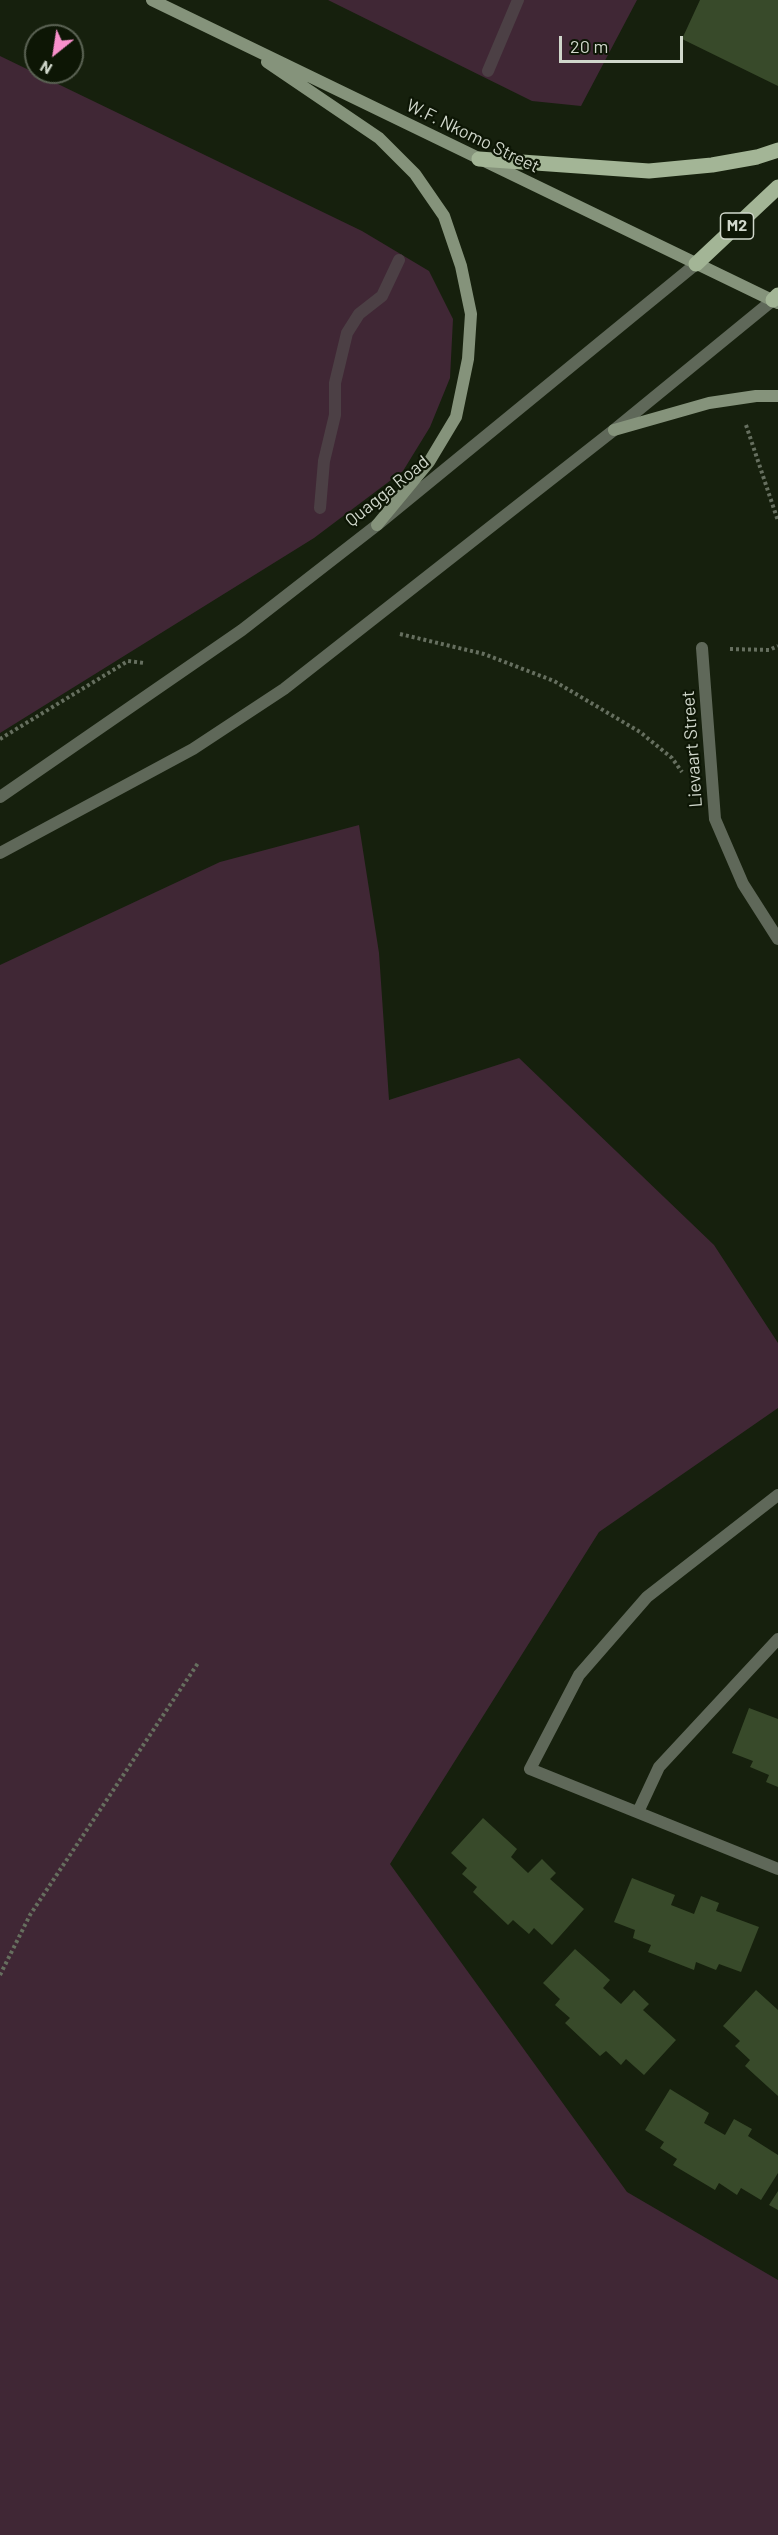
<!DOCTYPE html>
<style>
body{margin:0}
#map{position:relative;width:778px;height:2535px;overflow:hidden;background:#16200d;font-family:Barlow,sans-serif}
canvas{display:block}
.north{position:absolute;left:24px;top:24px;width:60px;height:60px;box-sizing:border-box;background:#0d1605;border:2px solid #5b6354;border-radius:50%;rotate:210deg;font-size:16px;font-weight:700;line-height:24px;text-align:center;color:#d0d7cb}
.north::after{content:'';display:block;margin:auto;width:21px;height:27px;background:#f890cb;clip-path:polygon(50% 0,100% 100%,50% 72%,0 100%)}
.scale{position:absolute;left:559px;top:36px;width:124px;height:27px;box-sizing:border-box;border:3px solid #d0d7cb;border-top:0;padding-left:8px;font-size:18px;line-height:21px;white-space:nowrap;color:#d0d7cb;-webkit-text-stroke:4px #0d1605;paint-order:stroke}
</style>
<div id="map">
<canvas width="778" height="2535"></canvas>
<div class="north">N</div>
<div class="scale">20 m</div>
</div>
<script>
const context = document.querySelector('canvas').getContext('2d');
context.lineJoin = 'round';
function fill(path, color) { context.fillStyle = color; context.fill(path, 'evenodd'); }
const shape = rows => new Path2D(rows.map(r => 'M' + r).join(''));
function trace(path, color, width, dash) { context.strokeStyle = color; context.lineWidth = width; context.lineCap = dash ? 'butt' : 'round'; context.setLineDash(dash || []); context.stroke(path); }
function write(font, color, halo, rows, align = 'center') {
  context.font = font + ' Barlow,sans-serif'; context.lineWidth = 4.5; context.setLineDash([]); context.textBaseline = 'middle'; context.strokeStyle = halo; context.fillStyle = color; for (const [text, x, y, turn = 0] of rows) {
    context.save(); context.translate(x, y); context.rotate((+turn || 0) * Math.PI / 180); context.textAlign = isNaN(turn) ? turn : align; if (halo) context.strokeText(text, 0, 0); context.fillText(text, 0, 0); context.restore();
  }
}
const green = shape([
 [328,0,637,0,581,106,532,101],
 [0,56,362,231,429,271,453,319,450,378,430,427,403,471,314,538,0,733],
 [359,825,379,953,389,1100,519,1058,714,1245,778,1343,778,1408,599,1532,390,1864,627,2192,778,2280,778,2535,0,2535,0,965,220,862]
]);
const stream = shape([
 [488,71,518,0],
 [320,508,324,461,335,415,335,383,347,333,359,314,382,296,399,260]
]);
const building = shape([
 [700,0,778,0,778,86,682,39],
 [749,1708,778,1719,778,1787,766,1782,769,1775,750,1767,753,1761,732,1753],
 [483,1818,517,1849,511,1857,528,1873,542,1859,556,1873,550,1879,584,1909,552,1945,534,1928,529,1934,513,1920,508,1925,473,1892,477,1887,462,1874,467,1868,451,1853],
 [632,1878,675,1895,671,1905,694,1914,701,1896,719,1903,716,1911,759,1927,741,1972,719,1964,716,1970,696,1962,694,1970,648,1952,651,1945,633,1938,635,1930,614,1922],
 [575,1949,610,1980,603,1988,621,2004,634,1990,649,2004,643,2010,676,2040,644,2075,626,2059,621,2065,606,2051,600,2056,565,2023,570,2018,555,2005,560,1999,543,1983],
 [756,1990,778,2010,778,2096,745,2066,750,2060,735,2046,740,2041,723,2026],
 [670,2089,709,2113,704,2123,725,2135,734,2119,752,2129,748,2136,778,2155,778,2173,761,2200,741,2188,737,2195,719,2183,715,2190,673,2165,677,2159,660,2148,664,2142,645,2130],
 [778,2191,778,2210,769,2205]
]);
const path = shape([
 [746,425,778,521],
 [400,634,484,654,554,681,640,732,672,758,682,772],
 [730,649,769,650,778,646],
 [0,739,128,661,144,663],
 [0,1975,30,1915,198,1663]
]);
const lane = shape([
 [0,797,242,630,377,525,696,264],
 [0,853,193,749,284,689,614,430,773,300]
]);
const street = shape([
 [702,648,715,819,743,884,778,939],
 [778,1495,647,1597,579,1675,530,1769,778,1869],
 [638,1812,659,1767,778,1639]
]);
const secondary = shape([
 [152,0,778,303],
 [267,62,379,138,415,174,444,216,461,266,471,314,468,359,456,417,429,462,377,525],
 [614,430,709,403,756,396,778,396]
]);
const primary = shape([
 [479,159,649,171,712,165,757,157,778,150],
 [696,264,778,187],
 [773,300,778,295]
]);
const shields = [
 [737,226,33]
];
const shieldNames = [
 ["M2",737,226]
];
const streetNames = [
 ["W.F. Nkomo Street",473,136,26],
 ["Quagga Road",387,491,-39],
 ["Lievaart Street",692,749,-94]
];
fill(green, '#402735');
trace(stream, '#4c4045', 12);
fill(building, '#384a2a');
trace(path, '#666f5f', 4, [3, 3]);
trace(lane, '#5f6859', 12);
trace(street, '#5f6859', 12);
trace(secondary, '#85937b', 12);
trace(primary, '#a3b596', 15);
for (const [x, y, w] of shields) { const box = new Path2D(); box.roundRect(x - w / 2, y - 13, w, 26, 4.5); context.fillStyle = '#0d1605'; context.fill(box); trace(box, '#d0d7cb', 1.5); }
write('bold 16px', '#d0d7cb', null, shieldNames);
write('18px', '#d0d7cb', '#0d1605', streetNames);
</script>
